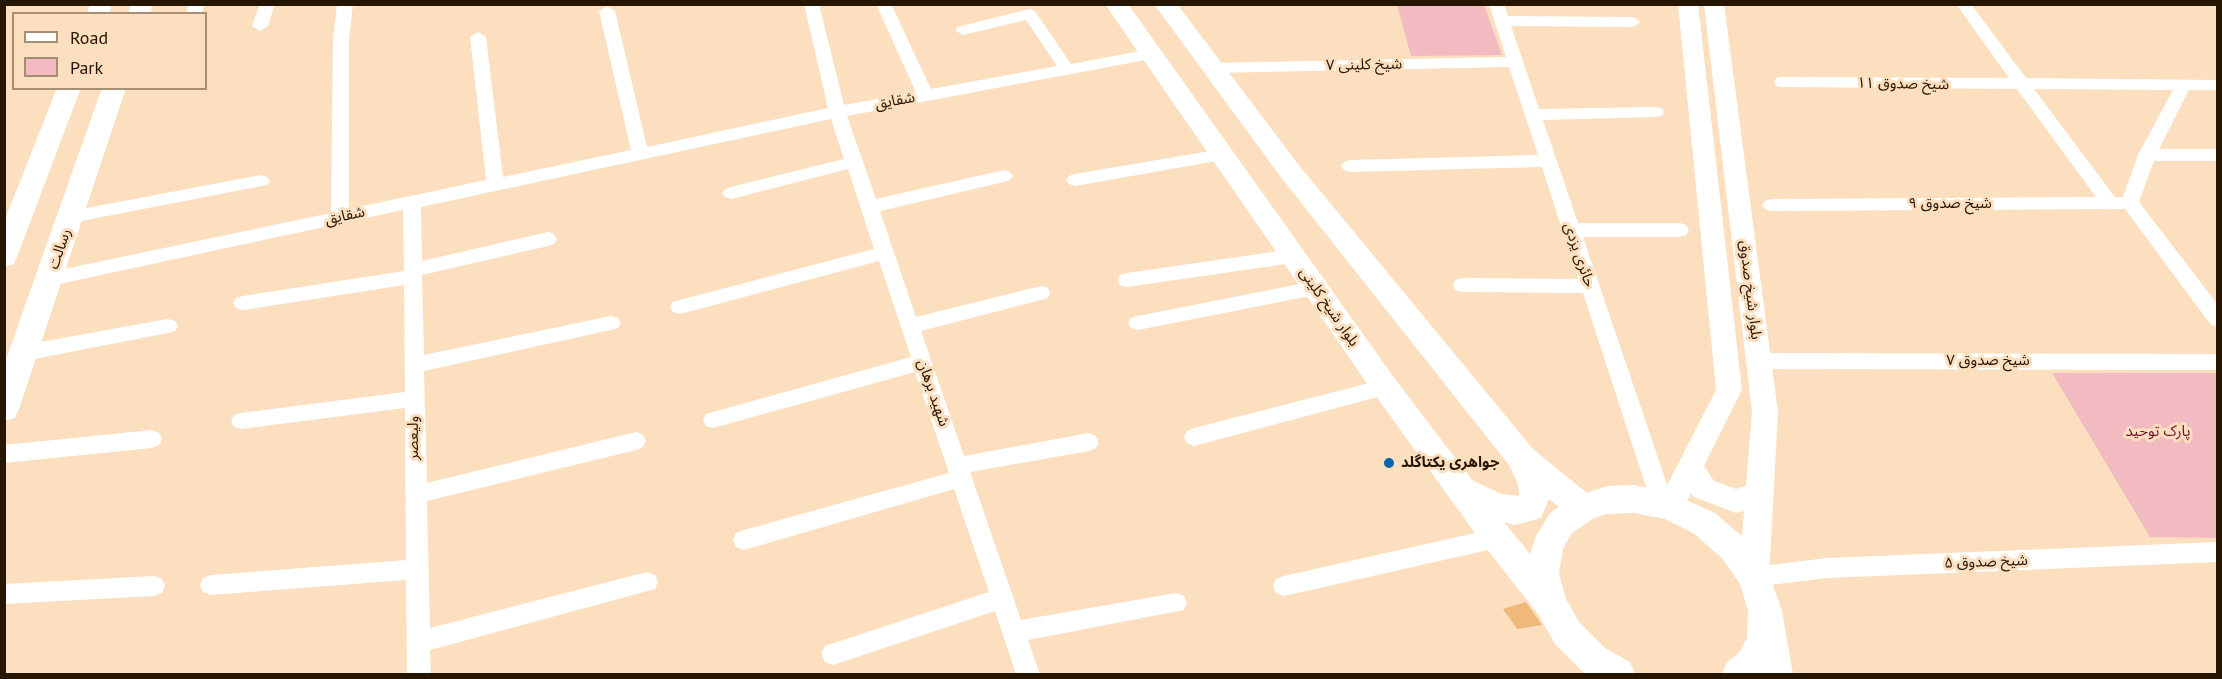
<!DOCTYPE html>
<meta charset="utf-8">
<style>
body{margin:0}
#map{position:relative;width:2222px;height:679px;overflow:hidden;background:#fcdfbe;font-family:"PT Sans",sans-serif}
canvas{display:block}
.frame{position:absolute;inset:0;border:6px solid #261501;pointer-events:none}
.legend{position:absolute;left:12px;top:12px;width:195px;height:78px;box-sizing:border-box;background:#fcdfbe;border:2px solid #a68e72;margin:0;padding:8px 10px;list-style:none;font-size:18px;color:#261501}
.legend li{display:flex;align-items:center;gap:12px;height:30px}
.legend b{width:30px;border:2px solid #a68e72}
</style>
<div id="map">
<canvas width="2222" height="679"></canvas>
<div class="frame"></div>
<ul class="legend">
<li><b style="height:8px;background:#fff"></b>Road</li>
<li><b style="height:16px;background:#f2bbc1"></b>Park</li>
</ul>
</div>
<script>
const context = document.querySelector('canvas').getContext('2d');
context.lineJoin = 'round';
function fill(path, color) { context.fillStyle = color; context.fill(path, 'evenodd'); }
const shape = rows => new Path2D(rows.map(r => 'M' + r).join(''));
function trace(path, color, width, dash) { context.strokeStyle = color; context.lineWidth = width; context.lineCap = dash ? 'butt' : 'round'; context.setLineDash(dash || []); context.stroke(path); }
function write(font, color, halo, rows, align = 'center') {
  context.font = font + ' "PT Sans","Noto Sans Arabic",sans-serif'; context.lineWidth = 6; context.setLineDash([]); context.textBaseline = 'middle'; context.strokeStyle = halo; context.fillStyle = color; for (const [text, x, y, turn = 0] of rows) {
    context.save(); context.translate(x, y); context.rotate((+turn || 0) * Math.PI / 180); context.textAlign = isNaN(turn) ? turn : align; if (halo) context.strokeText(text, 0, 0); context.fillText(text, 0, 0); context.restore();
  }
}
const green = shape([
 [1397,5,1484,5,1502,55,1411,56],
 [2052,373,2217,373,2217,538,2150,537]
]);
const building = shape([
 [1526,602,1542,625,1517,629,1503,609]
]);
const minor = shape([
 [189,4,204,4,202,14,186,14,189,4],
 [260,4,275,4,268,26,260,31,252,26,260,4],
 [337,4,353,4,349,39,349,209,486,180,470,37,478,32,486,37,503,177,631,150,599,11,607,6,615,11,647,147,828,108,804,4,819,4,844,105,916,92,876,4,891,4,931,89,1057,66,1026,20,963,35,955,30,957,27,1030,9,1035,11,1071,64,1151,49,1157,50,1159,54,1157,58,1151,59,847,116,876,199,1004,170,1010,172,1013,176,1010,180,1004,182,880,211,916,317,1041,286,1048,288,1050,293,1048,298,1041,300,921,331,964,456,1089,433,1096,436,1099,442,1096,448,1089,451,970,472,1021,620,1176,593,1184,596,1187,603,1184,610,1028,640,1040,674,1016,674,995,611,833,665,825,662,821,654,825,646,989,592,954,489,744,550,736,547,733,540,736,533,744,530,949,473,915,372,713,428,706,426,703,420,706,414,713,412,911,357,879,261,680,314,673,312,670,307,673,302,680,300,874,249,848,169,731,199,725,197,722,193,725,189,731,187,844,159,831,119,421,207,422,261,548,232,554,234,557,239,554,244,548,246,422,275,424,355,611,316,618,318,621,323,618,328,611,330,424,371,427,483,636,432,643,435,646,441,643,447,636,450,427,501,430,628,647,572,655,575,658,582,655,589,430,650,431,674,407,674,406,580,211,595,203,592,200,585,203,578,211,575,406,560,405,408,241,429,234,427,231,421,234,415,241,413,405,392,404,285,243,310,236,308,233,303,236,298,243,296,404,271,403,210,50,286,43,284,41,279,43,274,50,272,331,213,333,39,337,4],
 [1489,4,1504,4,1508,16,1633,17,1641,22,1633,27,1511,26,1539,109,1656,107,1662,108,1664,112,1662,116,1656,117,1543,120,1578,223,1680,223,1686,225,1689,230,1686,235,1680,237,1583,237,1674,505,1671,512,1663,514,1655,512,1652,505,1583,293,1462,292,1455,290,1453,285,1455,280,1462,278,1578,279,1542,167,1350,172,1344,170,1341,166,1344,162,1350,160,1538,155,1509,67,1213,73,1205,68,1213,63,1506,57,1489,4],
 [1956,4,1971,4,2026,78,2218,80,2218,90,2189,90,2159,149,2218,149,2218,161,2154,161,2139,202,2218,305,2218,327,2211,325,2125,209,1771,211,1765,209,1762,205,1765,201,1771,199,2096,197,2017,89,1782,87,1776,86,1774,82,1776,78,1782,77,2009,78,1956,4],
 [2034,89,2173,90,2138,155,2123,197,2115,197,2034,89],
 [1222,149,1228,151,1231,155,1228,159,1075,186,1069,184,1066,180,1069,176,1075,174,1222,149],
 [261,175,267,177,270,181,267,185,71,223,65,222,62,217,65,212,71,211,261,175],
 [1293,249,1300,251,1302,256,1300,261,1293,263,1127,287,1120,285,1118,280,1120,275,1127,273,1293,249],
 [1315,281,1322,283,1324,288,1322,293,1315,295,1138,330,1131,328,1128,323,1131,318,1138,316,1315,281],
 [168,319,175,321,178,326,175,331,168,333,24,361,17,358,14,353,17,348,24,345,168,319],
 [1758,353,2218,354,2218,370,1758,369,1751,367,1748,361,1751,355,1758,353],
 [1385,379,1392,381,1395,387,1392,393,1385,395,1194,446,1187,443,1184,437,1187,431,1194,428,1385,379],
 [152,430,159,433,162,439,159,445,152,448,4,463,4,445,152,430],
 [1497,528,1505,531,1508,538,1505,545,1497,548,1284,596,1276,593,1273,586,1276,579,1284,576,1497,528],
 [2218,542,2218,562,1827,578,1754,587,1746,584,1743,577,1746,570,1754,567,1827,558,2218,542],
 [154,576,162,579,165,586,162,593,154,596,4,604,4,584,154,576]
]);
const tertiary = shape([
 [1678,4,1698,4,1742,390,1704,466,1714,481,1736,489,1746,486,1752,412,1704,4,1724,4,1778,412,1769,577,1764,586,1754,590,1744,586,1739,577,1744,511,1736,513,1694,497,1691,493,1680,516,1670,519,1660,516,1656,507,1716,390,1678,4]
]);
const secondary = shape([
 [90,4,112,4,109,14,87,14,90,4],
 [131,4,153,4,150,14,128,14,131,4],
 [1105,4,1128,4,1395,379,1472,480,1501,494,1519,496,1518,484,1509,465,1280,176,1154,4,1177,4,1298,164,1533,449,1587,493,1607,486,1634,485,1670,493,1715,513,1744,538,1770,577,1782,611,1793,674,1722,674,1727,662,1739,653,1747,638,1748,611,1740,584,1722,558,1693,533,1665,519,1634,513,1607,514,1594,518,1572,533,1563,549,1559,573,1566,599,1579,622,1605,648,1630,662,1635,674,1587,674,1581,670,1555,644,1538,614,1486,548,1375,395,1105,4],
 [1549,499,1559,507,1550,513,1536,536,1530,554,1504,522,1515,525,1541,518,1549,499],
 [57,88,81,88,17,257,14,264,4,267,4,222,57,88],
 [102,88,126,88,19,409,15,418,4,421,4,365,102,88]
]);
const markers = [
 [1389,463,6,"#0065b1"]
];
const streetNames = [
 ["شیخ کلینی ۷",1364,65,-1],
 ["شیخ صدوق ۱۱",1903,84,1],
 ["شقایق",895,101,-10],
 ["شیخ صدوق ۹",1950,204],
 ["شقایق",345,216,-12],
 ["رسالت",60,249,-71],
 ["حائری یزدی",1579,255,71],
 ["بلوار شیخ صدوق",1750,290,83],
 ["بلوار شیخ کلینی",1329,307,55],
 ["شیخ صدوق ۷",1988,361],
 ["شهید برهان",933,393,71],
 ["ولیعصر",414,438,-90],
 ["شیخ صدوق ۵",1986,562,-2]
];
const parkNames = [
 ["پارک توحید",2158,432]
];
const poiNames = [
 ["جواهری یکتاگلد",1401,463]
];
fill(green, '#f2bbc1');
fill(building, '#eeb97b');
fill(minor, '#fff');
fill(tertiary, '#fff');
fill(secondary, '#fff');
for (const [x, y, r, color] of markers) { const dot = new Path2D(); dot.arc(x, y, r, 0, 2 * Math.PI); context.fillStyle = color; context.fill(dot); trace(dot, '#fcdfbe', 2); }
write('15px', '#261501', '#fcdfbe', streetNames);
write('15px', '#6f0d2b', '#fcdfbe', parkNames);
write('bold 15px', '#261501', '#fcdfbe', poiNames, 'left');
</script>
